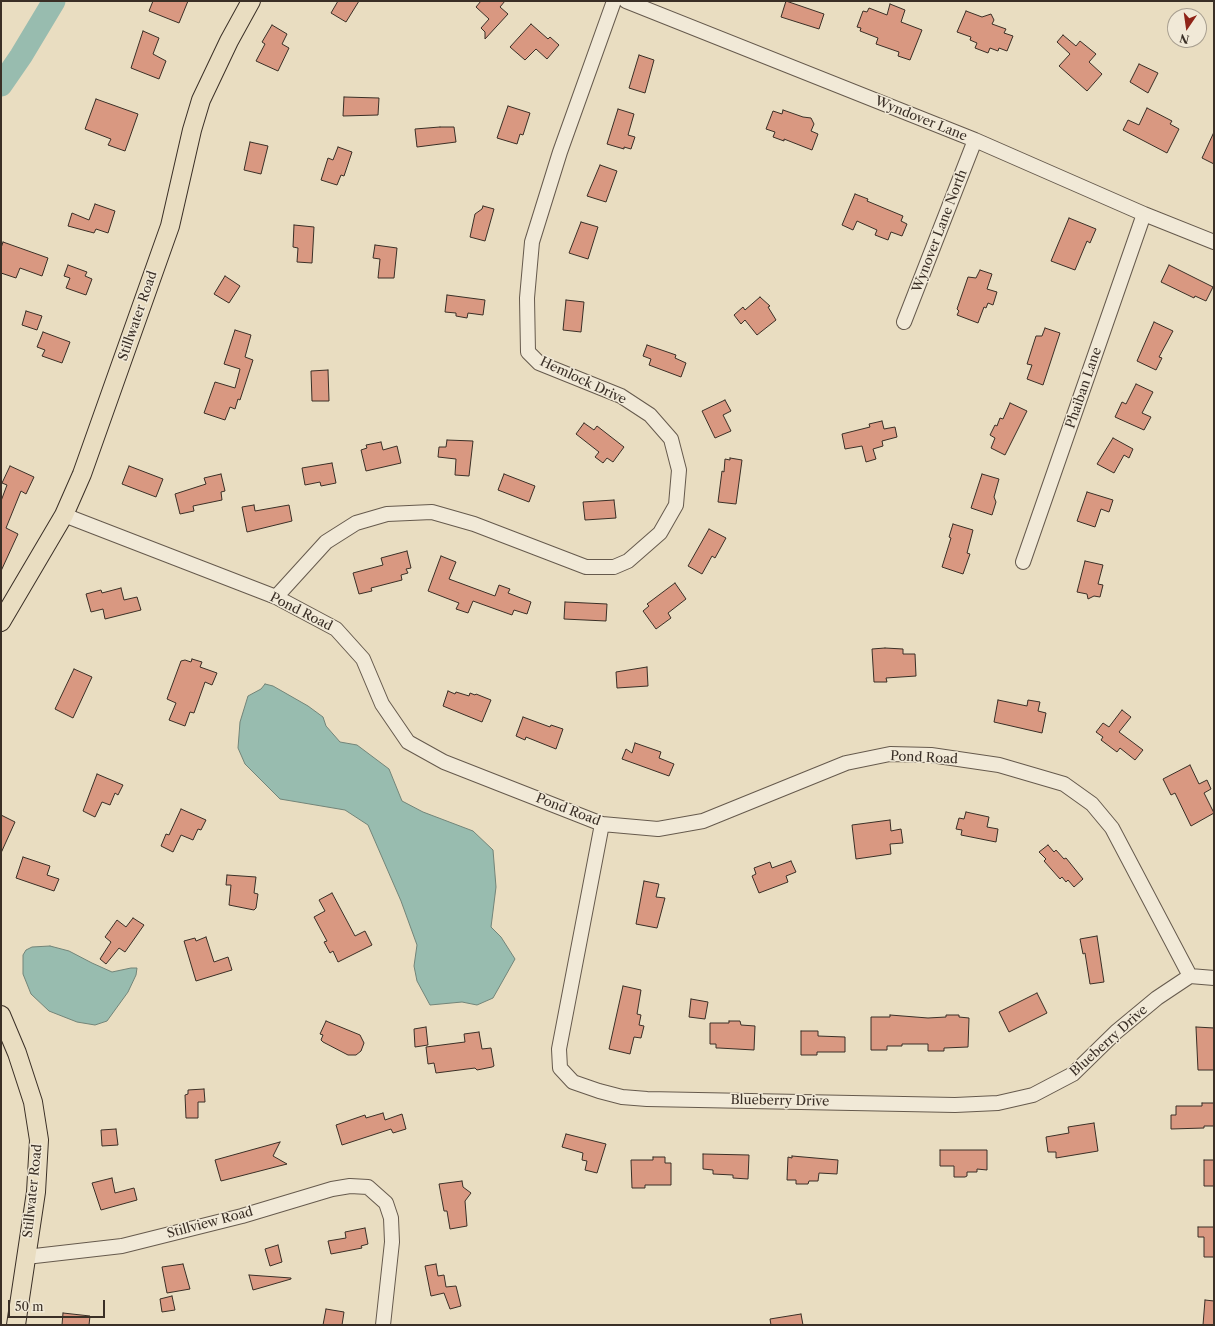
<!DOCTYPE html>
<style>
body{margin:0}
#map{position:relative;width:1215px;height:1326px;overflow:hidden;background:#e9ddc1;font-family:"Libre Caslon Text",serif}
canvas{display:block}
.frame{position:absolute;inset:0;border:2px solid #3a2f26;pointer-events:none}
.north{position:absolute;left:1167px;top:8px;width:40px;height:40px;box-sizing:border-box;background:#f1e9d7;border:1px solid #a89f90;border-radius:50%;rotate:193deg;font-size:11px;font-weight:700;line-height:16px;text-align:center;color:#3a2f26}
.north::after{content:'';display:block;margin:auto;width:14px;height:18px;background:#8f2418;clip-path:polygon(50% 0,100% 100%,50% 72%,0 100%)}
.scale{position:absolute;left:8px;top:1300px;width:97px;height:18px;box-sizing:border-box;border:2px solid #3a2f26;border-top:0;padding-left:5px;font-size:12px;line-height:14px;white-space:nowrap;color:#3a2f26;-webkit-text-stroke:3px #f1e9d7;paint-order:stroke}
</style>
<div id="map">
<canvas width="1215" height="1326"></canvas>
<div class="frame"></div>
<div class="north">N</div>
<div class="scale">50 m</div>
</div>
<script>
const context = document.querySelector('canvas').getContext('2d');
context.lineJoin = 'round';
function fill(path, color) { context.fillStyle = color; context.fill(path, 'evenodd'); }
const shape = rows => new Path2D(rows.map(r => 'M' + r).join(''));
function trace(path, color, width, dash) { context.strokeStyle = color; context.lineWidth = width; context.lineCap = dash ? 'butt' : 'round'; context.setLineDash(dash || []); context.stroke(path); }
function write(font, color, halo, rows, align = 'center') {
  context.font = font + ' "Libre Caslon Text",serif'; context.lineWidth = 3; context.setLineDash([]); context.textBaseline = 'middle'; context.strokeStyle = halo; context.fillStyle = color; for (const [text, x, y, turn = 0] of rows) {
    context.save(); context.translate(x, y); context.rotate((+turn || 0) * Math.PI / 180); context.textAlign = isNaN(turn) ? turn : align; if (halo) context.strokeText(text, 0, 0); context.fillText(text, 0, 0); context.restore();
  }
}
const water = shape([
 [265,684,273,686,308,706,323,717,326,726,340,742,357,745,389,769,402,801,423,812,473,831,493,850,496,887,491,927,501,937,515,959,493,998,477,1005,462,1002,430,1005,417,981,414,966,417,945,401,901,368,825,345,810,280,799,245,764,238,748,240,722,248,696,261,689,265,684],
 [50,946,69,951,92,963,112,972,131,968,137,968,136,975,128,992,107,1021,95,1025,77,1022,49,1011,31,994,23,974,23,955,26,950,32,947,50,946]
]);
const river = shape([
 [1,85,21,56,54,1]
]);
const building = shape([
 [153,1,188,1,179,23,149,11,153,1],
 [338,1,359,1,346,22,331,13,338,1],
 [481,1,505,1,500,7,508,14,485,39,485,32,481,28,489,19,476,7,481,1],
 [786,1,824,14,819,29,781,17,786,1],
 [890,4,905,10,901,22,922,30,910,60,898,56,899,52,876,44,878,38,860,31,861,28,857,27,863,11,867,12,869,8,887,15,890,4],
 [966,11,982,17,991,14,994,20,992,24,1006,29,1004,33,1013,36,1007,51,999,48,998,51,990,48,988,53,975,48,977,43,970,40,971,37,957,32,966,11],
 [531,24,548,39,550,37,559,45,547,59,536,49,525,60,510,47,531,24],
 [272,25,287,34,282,44,289,48,278,71,256,61,265,44,262,42,272,25],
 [143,31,159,38,153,54,166,61,159,79,131,68,143,31],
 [1063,35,1076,46,1080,41,1096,54,1089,62,1102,74,1087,91,1059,66,1070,54,1057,42,1063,35],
 [639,55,654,60,645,93,629,88,639,55],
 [1139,64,1158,73,1148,93,1130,82,1139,64],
 [344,97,379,98,378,115,343,116,344,97],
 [96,99,138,114,125,151,108,145,111,139,85,129,96,99],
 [508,106,530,113,523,135,520,134,517,144,497,138,508,106],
 [1147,108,1172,121,1170,124,1179,129,1167,153,1123,130,1128,120,1139,125,1147,108],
 [618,109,634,114,628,135,635,137,631,149,624,147,624,149,607,144,618,109],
 [783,110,803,117,811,118,814,124,811,131,818,134,812,150,784,139,784,141,773,137,775,132,766,129,773,111,782,114,783,110],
 [440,127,454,127,456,142,417,147,415,129,440,127],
 [1214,132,1214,164,1202,158,1214,132],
 [250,142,268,146,261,174,244,170,250,142],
 [338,147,352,152,344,176,341,175,337,185,321,180,328,158,333,160,338,147],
 [600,165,617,171,606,202,587,196,600,165],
 [855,194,868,199,867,201,903,216,901,221,907,224,902,236,891,232,888,240,875,235,877,230,857,221,853,230,842,225,855,194],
 [95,204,115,211,108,233,96,229,94,233,68,226,72,213,89,220,95,204],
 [483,206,494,209,485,241,470,237,475,214,482,209,483,206],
 [1069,218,1096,229,1090,243,1087,241,1075,270,1051,261,1069,218],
 [581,222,598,227,588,259,569,253,581,222],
 [294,225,314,227,312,263,297,262,298,248,293,247,294,225],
 [3,242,48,258,42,276,20,268,16,278,1,273,1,248,3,242],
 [375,245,397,248,394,278,378,278,380,259,373,258,375,245],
 [68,265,87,272,85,276,92,279,86,295,66,288,70,278,64,276,68,265],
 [1169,265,1213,287,1206,301,1195,296,1194,298,1161,282,1169,265],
 [980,270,992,274,987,289,997,292,993,305,988,303,986,308,984,307,978,323,957,315,959,311,957,309,968,277,976,278,980,270],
 [225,276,240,286,229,303,214,294,225,276],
 [447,295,485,300,483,315,468,313,467,318,456,316,456,313,445,312,447,295],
 [760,297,770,306,768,307,776,320,757,335,745,320,741,324,734,315,743,307,745,310,760,297],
 [566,300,584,302,581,332,563,330,566,300],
 [26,311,42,316,37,330,22,325,26,311],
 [1154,322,1173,331,1159,357,1162,358,1156,370,1137,361,1154,322],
 [1045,328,1060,333,1043,385,1027,379,1032,365,1027,364,1036,336,1042,336,1045,328],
 [235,330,251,335,245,357,253,360,240,400,238,399,235,409,230,407,225,420,204,413,215,382,235,388,240,369,224,364,235,330],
 [43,332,70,342,62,363,42,356,45,350,37,347,43,332],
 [647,345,676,355,675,358,686,363,681,377,649,365,651,359,643,356,647,345],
 [328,370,329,401,312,401,311,371,328,370],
 [1136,384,1153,392,1142,413,1151,417,1144,430,1115,417,1122,402,1126,404,1136,384],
 [725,400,731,411,723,415,731,431,715,438,702,411,725,400],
 [1010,403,1027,411,1005,455,991,448,995,438,990,435,995,425,997,426,1000,418,1003,419,1010,403],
 [882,421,884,429,895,427,897,437,882,441,883,446,873,449,876,459,866,462,862,446,845,449,842,434,870,427,869,424,882,421],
 [584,423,594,430,597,426,624,447,613,462,607,458,603,463,595,457,599,452,576,434,584,423],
 [1113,438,1133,449,1129,458,1124,455,1114,473,1097,464,1113,438],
 [447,440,473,441,469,476,455,475,456,459,438,457,439,447,446,447,447,440],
 [381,442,383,450,397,446,401,463,366,471,361,450,367,448,366,445,381,442],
 [730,458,742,460,736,504,718,502,722,471,724,472,725,459,730,460,730,458],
 [332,463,336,483,321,486,320,482,305,485,302,468,332,463],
 [10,466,34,477,26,494,21,491,6,528,18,534,1,571,1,501,7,485,2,483,10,466],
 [129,466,163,479,156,497,122,484,129,466],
 [221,474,225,491,221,492,222,500,193,506,194,511,180,514,175,494,206,484,204,478,221,474],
 [504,474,535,486,529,502,498,490,504,474],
 [982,474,999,479,994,497,996,502,992,515,971,508,982,474],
 [1087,492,1113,500,1109,512,1101,509,1095,527,1077,521,1087,492],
 [614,500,616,518,585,520,583,502,614,500],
 [254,505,255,511,289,505,292,521,247,532,242,507,254,505],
 [953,524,973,530,967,553,970,554,963,574,942,567,951,538,949,537,953,524],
 [709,529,726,538,715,558,712,556,702,574,688,566,709,529],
 [407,551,411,568,406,569,408,573,401,575,402,580,371,588,372,591,359,594,353,573,383,565,381,558,407,551],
 [441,556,456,562,449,579,495,596,499,585,510,589,508,593,531,602,527,614,514,610,512,615,473,601,468,613,456,609,459,603,428,591,441,556],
 [1085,561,1103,565,1098,584,1103,585,1100,597,1094,596,1088,599,1087,594,1077,592,1085,561],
 [675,583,686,599,668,613,671,618,656,629,643,611,649,606,647,604,675,583],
 [121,588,124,600,137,597,141,610,105,619,103,609,91,612,86,594,101,590,102,593,121,588],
 [565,602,607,604,606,621,564,619,565,602],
 [885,648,903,649,903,654,915,654,916,676,886,678,887,682,874,682,872,649,885,648],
 [192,659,202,662,200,667,217,673,212,685,205,682,194,713,190,712,185,726,169,720,176,703,167,699,181,661,185,660,191,662,192,659],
 [647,667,648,686,617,688,616,672,647,667],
 [74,669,92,677,73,718,55,709,74,669],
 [448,691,455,694,456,692,469,696,470,693,475,695,476,694,491,700,482,722,443,706,448,691],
 [998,700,1027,706,1028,700,1040,702,1038,711,1046,713,1042,733,994,722,998,700],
 [1122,710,1131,717,1119,732,1143,750,1135,760,1120,748,1117,752,1101,740,1103,737,1096,732,1103,723,1109,727,1122,710],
 [523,717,550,727,551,725,563,729,556,749,526,737,525,740,516,736,523,717],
 [635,743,661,752,659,758,674,764,669,776,622,759,626,749,632,753,635,743],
 [1190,765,1199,784,1207,780,1211,789,1204,793,1214,813,1191,826,1175,793,1171,795,1163,779,1190,765],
 [97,774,123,785,118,795,115,793,110,805,102,802,95,817,83,811,97,774],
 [181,809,206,820,201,830,198,829,193,840,181,835,173,852,161,846,166,834,169,835,181,809],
 [966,812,989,817,987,827,998,829,996,842,961,835,962,830,956,829,959,818,964,819,966,812],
 [1,815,15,822,1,853,1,815],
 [890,820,891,831,901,829,903,843,890,844,891,854,856,859,852,825,890,820],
 [1048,845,1054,852,1056,850,1064,859,1066,858,1083,879,1074,887,1068,880,1066,882,1062,877,1060,879,1044,861,1046,859,1039,852,1048,845],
 [23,857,50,866,47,875,59,879,54,891,16,878,23,857],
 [791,861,796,872,786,876,788,882,759,893,752,876,756,874,754,868,770,862,772,868,791,861],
 [227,875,256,877,254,893,258,894,256,908,254,910,229,905,231,885,226,885,227,875],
 [644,881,659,884,656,897,665,898,657,928,636,924,644,881],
 [332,893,355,936,365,931,372,945,338,962,333,951,330,953,324,942,327,941,314,917,325,911,319,900,332,893],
 [133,918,144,925,125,952,119,948,106,964,100,959,111,942,105,937,117,920,126,927,133,918],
 [1097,936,1104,982,1090,984,1085,953,1083,954,1080,939,1097,936],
 [206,937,214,962,228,957,232,970,196,981,184,941,195,938,196,941,206,937],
 [623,986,641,990,637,1014,641,1015,639,1025,644,1026,641,1038,634,1037,630,1054,609,1049,623,986],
 [1037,993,1047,1013,1009,1032,999,1012,1037,993],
 [691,999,708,1002,705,1019,689,1017,691,999],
 [890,1015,928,1018,946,1017,946,1015,959,1015,959,1017,969,1018,968,1047,944,1048,944,1051,928,1051,928,1044,902,1044,902,1046,887,1046,887,1050,871,1050,871,1017,890,1017,890,1015],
 [326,1021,360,1035,364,1043,361,1051,356,1055,348,1055,323,1042,321,1040,323,1035,320,1034,326,1021],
 [729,1021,740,1021,741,1025,755,1026,754,1050,719,1048,716,1048,716,1044,710,1044,710,1023,729,1023,729,1021],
 [426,1027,428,1045,415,1047,414,1029,426,1027],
 [1196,1027,1214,1028,1214,1070,1198,1070,1196,1027],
 [801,1031,818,1031,818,1036,845,1037,845,1052,817,1052,817,1055,801,1055,801,1031],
 [479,1032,482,1049,491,1048,494,1066,492,1067,477,1070,475,1068,436,1073,434,1063,428,1064,426,1047,465,1042,464,1034,479,1032],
 [204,1089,205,1102,198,1102,198,1118,186,1118,185,1095,188,1094,188,1090,204,1089],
 [1202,1103,1214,1103,1214,1126,1204,1126,1204,1128,1171,1129,1171,1115,1176,1115,1176,1106,1202,1106,1202,1103],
 [383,1113,385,1120,402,1114,406,1129,393,1133,391,1129,342,1145,336,1125,365,1115,366,1118,383,1113],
 [1094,1123,1098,1151,1056,1158,1056,1152,1048,1152,1046,1137,1069,1133,1068,1127,1094,1123],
 [116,1129,118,1145,102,1146,101,1130,116,1129],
 [566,1134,606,1144,597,1173,585,1170,587,1161,582,1160,583,1153,562,1147,566,1134],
 [280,1142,273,1156,287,1164,221,1181,215,1160,280,1142],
 [940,1150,987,1150,987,1170,977,1169,977,1172,967,1172,967,1176,965,1177,954,1177,954,1166,940,1166,940,1150],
 [703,1154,749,1155,748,1179,733,1178,733,1175,713,1174,713,1170,703,1169,703,1154],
 [792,1156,838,1160,837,1174,819,1173,818,1181,809,1181,808,1184,796,1184,796,1180,787,1180,788,1157,792,1158,792,1156],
 [653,1157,665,1157,665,1163,671,1163,671,1185,645,1185,645,1188,632,1188,631,1160,653,1160,653,1157],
 [1204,1160,1214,1160,1214,1186,1204,1186,1204,1160],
 [112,1178,115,1193,134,1188,137,1200,101,1210,92,1183,112,1178],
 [462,1181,463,1187,471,1193,465,1201,467,1226,450,1229,447,1211,444,1211,439,1184,462,1181],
 [1198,1227,1214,1227,1214,1257,1204,1257,1204,1237,1198,1237,1198,1227],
 [365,1228,368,1244,361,1246,362,1248,331,1254,328,1241,346,1238,345,1232,365,1228],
 [278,1245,282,1262,270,1266,265,1249,278,1245],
 [183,1264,190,1289,167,1293,162,1267,183,1264],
 [436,1264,438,1276,444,1275,446,1287,456,1286,461,1306,450,1309,444,1293,431,1296,425,1266,436,1264],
 [249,1275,291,1278,291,1279,253,1290,249,1275],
 [172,1296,175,1310,162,1312,160,1299,172,1296],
 [1205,1300,1214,1301,1214,1325,1203,1325,1205,1300],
 [326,1309,344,1312,342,1325,323,1325,326,1309],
 [63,1313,90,1316,89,1325,62,1325,63,1313],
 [801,1314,803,1325,771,1325,770,1319,801,1314]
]);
const minor = shape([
 [626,1,975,140,1144,214,1214,242],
 [904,322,975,140],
 [64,515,276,597,336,629,363,659,382,704,408,742,444,762,602,824,658,829,703,821,846,763,890,754,931,755,999,765,1064,784,1092,804,1112,828,1190,976],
 [1023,562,1144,214],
 [276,597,326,542,356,523,387,514,432,512,474,524,586,567,614,567,628,561,660,533,676,505,679,470,671,439,650,415,621,396,539,363,528,352,527,298,532,242,560,152,614,1],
 [602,824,559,1049,560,1068,573,1082,599,1091,622,1097,647,1099,955,1105,998,1103,1033,1095,1073,1074,1116,1032,1157,998,1190,976,1214,978],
 [26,1257,122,1246,242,1216,332,1189,350,1186,368,1187,386,1203,391,1218,392,1242,383,1325]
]);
const major = shape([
 [1,622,64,515,82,474,170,226,192,130,201,100,229,41,251,1],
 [1,1015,17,1053,33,1102,39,1140,36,1192,16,1325]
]);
const streetNames = [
 ["Wyndover Lane",921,119,22],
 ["Wynover Lane North",940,231,-69],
 ["Stillwater Road",138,316,-71],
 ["Hemlock Drive",583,381,25],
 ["Phaiban Lane",1084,388,-71],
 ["Pond Road",301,612,27],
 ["Pond Road",924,758,3],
 ["Pond Road",568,810,21],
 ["Blueberry Drive",1109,1041,-42],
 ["Blueberry Drive",780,1101,1],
 ["Stillwater Road",33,1191,-84],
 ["Stillview Road",210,1223,-15]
];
fill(water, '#98bcaf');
trace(water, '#728478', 1);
trace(river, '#98bcaf', 23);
fill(building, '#d99881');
trace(building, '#3a2f26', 1);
trace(minor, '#665a4d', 16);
trace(major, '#3a2f26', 20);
trace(minor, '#f1e9d7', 14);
trace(major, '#e9ddc1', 18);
write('13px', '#3a2f26', '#f1e9d7', streetNames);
</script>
